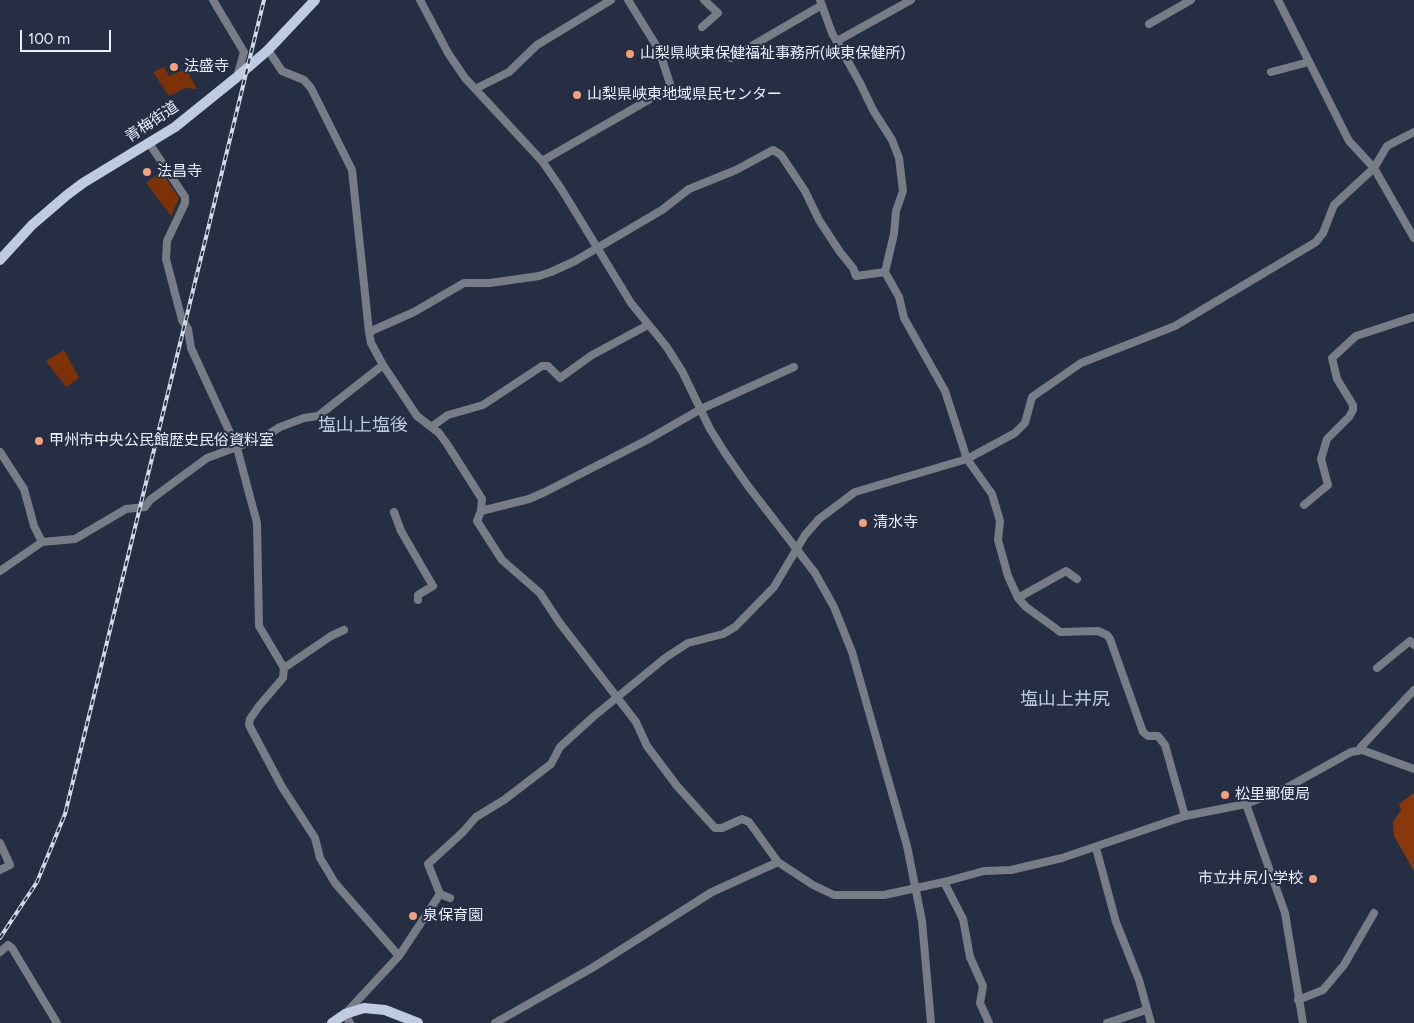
<!DOCTYPE html>
<meta charset="utf-8">
<style>
body{margin:0}
#map{position:relative;width:1414px;height:1023px;overflow:hidden;background:#252e43;font-family:Figtree,sans-serif}
canvas{display:block}
.scale{position:absolute;left:20px;top:30px;width:91px;height:22px;box-sizing:border-box;border:2px solid #e9effd;border-top:0;padding-left:6px;font-size:15px;line-height:18px;white-space:nowrap;color:#e9effd;-webkit-text-stroke:4px #252e43;paint-order:stroke}
</style>
<div id="map">
<canvas width="1414" height="1023"></canvas>
<div class="scale">100 m</div>
</div>
<script>
const context = document.querySelector('canvas').getContext('2d');
context.lineJoin = 'round';
function fill(path, color) { context.fillStyle = color; context.fill(path, 'evenodd'); }
const shape = rows => new Path2D(rows.map(r => 'M' + r).join(''));
function trace(path, color, width, dash) { context.strokeStyle = color; context.lineWidth = width; context.lineCap = dash ? 'butt' : 'round'; context.setLineDash(dash || []); context.stroke(path); }
function write(font, color, halo, rows, align = 'center') {
  context.font = font + ' Figtree,"Noto Sans JP",sans-serif'; context.lineWidth = 4; context.setLineDash([]); context.textBaseline = 'middle'; context.strokeStyle = halo; context.fillStyle = color; for (const [text, x, y, turn = 0] of rows) {
    context.save(); context.translate(x, y); context.rotate((+turn || 0) * Math.PI / 180); context.textAlign = isNaN(turn) ? turn : align; if (halo) context.strokeText(text, 0, 0); context.fillText(text, 0, 0); context.restore();
  }
}
const green = shape([
 [164,67,169,76,186,69,197,89,185,88,169,96,153,72],
 [161,171,179,198,171,216,146,183],
 [64,350,79,378,66,387,46,361]
]);
const forest = shape([
 [1414,793,1414,871,1394,836,1393,822,1401,810,1399,804]
]);
const minor = shape([
 [213,0,244,52,237,77],
 [420,0,448,53,465,78,542,161,562,190,631,303,666,346,682,371,710,429,725,453,748,486,815,573,834,607,852,652,907,846,922,921,931,1023],
 [820,0,832,33,860,83,873,110,892,140,899,158,903,191,896,211,894,234,885,272,899,297,904,318,945,391,967,459,992,494,1000,521,998,540,1008,576,1018,598,1026,607,1055,628,1060,632,1098,631,1107,635,1110,639,1143,732,1148,736,1158,736,1165,745,1185,816],
 [1278,0,1349,141,1374,168,1414,238],
 [1149,24,1191,0],
 [702,27,718,13,704,0],
 [837,41,911,0],
 [268,50,282,71,304,80,311,88,352,170,369,332,371,343,383,365,417,416,439,433,447,444,482,499,481,511,477,521,502,560,540,593,559,622,636,722,647,746,677,786,715,828,722,828,742,819,749,822,778,862,813,885,834,895,884,895,944,882,984,871,1011,870,1062,858,1185,816,1246,804,1288,787,1351,752,1362,750,1414,769],
 [731,58,822,5],
 [1271,72,1309,62],
 [475,89,509,72,537,45,611,0],
 [149,143,185,197,185,203,167,241,166,259,182,320,188,329,191,348,237,448,257,523,259,626,284,668,283,678,259,706,250,719,249,725,282,787,315,838,320,858,335,883,399,956],
 [542,161,671,87,659,50,628,0],
 [369,332,414,312,464,283,490,283,539,276,551,272,575,261,662,210,689,189,736,170,773,150,781,155,805,191,819,220,840,252,853,268,856,276,885,272],
 [431,427,448,415,483,405,542,366,548,366,560,378,592,355,648,325],
 [0,452,24,489,34,526,42,542],
 [1304,505,1328,485,1321,459,1327,439,1349,417,1353,410,1353,405,1337,379,1332,358,1356,336,1414,317],
 [481,511,529,499,545,492,647,440,701,409,794,367],
 [394,512,401,531,433,586,418,595,418,600],
 [0,571,42,542,75,539,126,509,145,507,150,500,207,458,264,437,280,427,304,418,318,416,383,365],
 [1018,598,1066,571,1077,579],
 [284,668,331,636,344,630],
 [1377,668,1410,641,1414,645],
 [1361,747,1414,690],
 [1246,804,1285,913,1303,1023],
 [0,843,10,865,0,870],
 [1096,848,1116,922,1139,980,1151,1023],
 [944,882,963,919,970,957,983,986,980,1003,989,1023],
 [440,894,450,898],
 [0,952,8,945,12,948,57,1023],
 [1298,1000,1323,990,1344,965,1374,913],
 [350,1023,345,1014,399,956,440,894,428,864,463,832,476,817,504,800,551,764,560,747,593,717,665,658,688,643,723,634,735,627,774,587,805,535,819,519,855,492,967,459,1015,433,1025,423,1032,397,1081,363,1175,326,1316,242,1323,233,1334,205,1374,168,1387,146,1414,132],
 [495,1023,592,968,712,892,778,862],
 [1107,1023,1146,1010]
]);
const major = shape([
 [0,260,32,225,67,195,83,183,175,127,237,77,268,50,315,0],
 [332,1023,345,1014,364,1008,385,1010,418,1023]
]);
const rail = shape([
 [0,938,37,882,65,814,264,0]
]);
const markers = [
 [630,54,5,"#f1a17d"],
 [174,67,5,"#f1a17d"],
 [577,95,5,"#f1a17d"],
 [147,172,5,"#f1a17d"],
 [39,441,5,"#f1a17d"],
 [863,523,5,"#f1a17d"],
 [1225,795,5,"#f1a17d"],
 [1313,879,5,"#f1a17d"],
 [413,916,5,"#f1a17d"]
];
const poiNames = [
 ["山梨県峡東保健福祉事務所(峡東保健所)",640,54],
 ["法盛寺",184,67],
 ["山梨県峡東地域県民センター",587,95],
 ["法昌寺",157,172],
 ["甲州市中央公民館歴史民俗資料室",49,441],
 ["清水寺",873,523],
 ["松里郵便局",1235,795],
 ["市立井尻小学校",1303,879,"right"],
 ["泉保育園",423,916]
];
const streetNames = [
 ["青梅街道",152,122,-34]
];
const quarterNames = [
 ["塩山上塩後",363,426],
 ["塩山上井尻",1065,700]
];
fill(green, '#7c3206');
fill(forest, '#88380a');
trace(minor, '#777c87', 8);
trace(major, '#c0cae1', 10);
trace(rail, '#d2d8e7', 4);
trace(rail, '#252e43', 2, [5.5]);
for (const [x, y, r, color] of markers) { const dot = new Path2D(); dot.arc(x, y, r, 0, 2 * Math.PI); context.fillStyle = color; context.fill(dot); trace(dot, '#252e43', 2); }
write('15px', '#e9effd', '#252e43', poiNames, 'left');
write('15px', '#e9effd', '#252e43', streetNames);
write('18px', '#bdc9e3', '#252e43', quarterNames);
</script>
